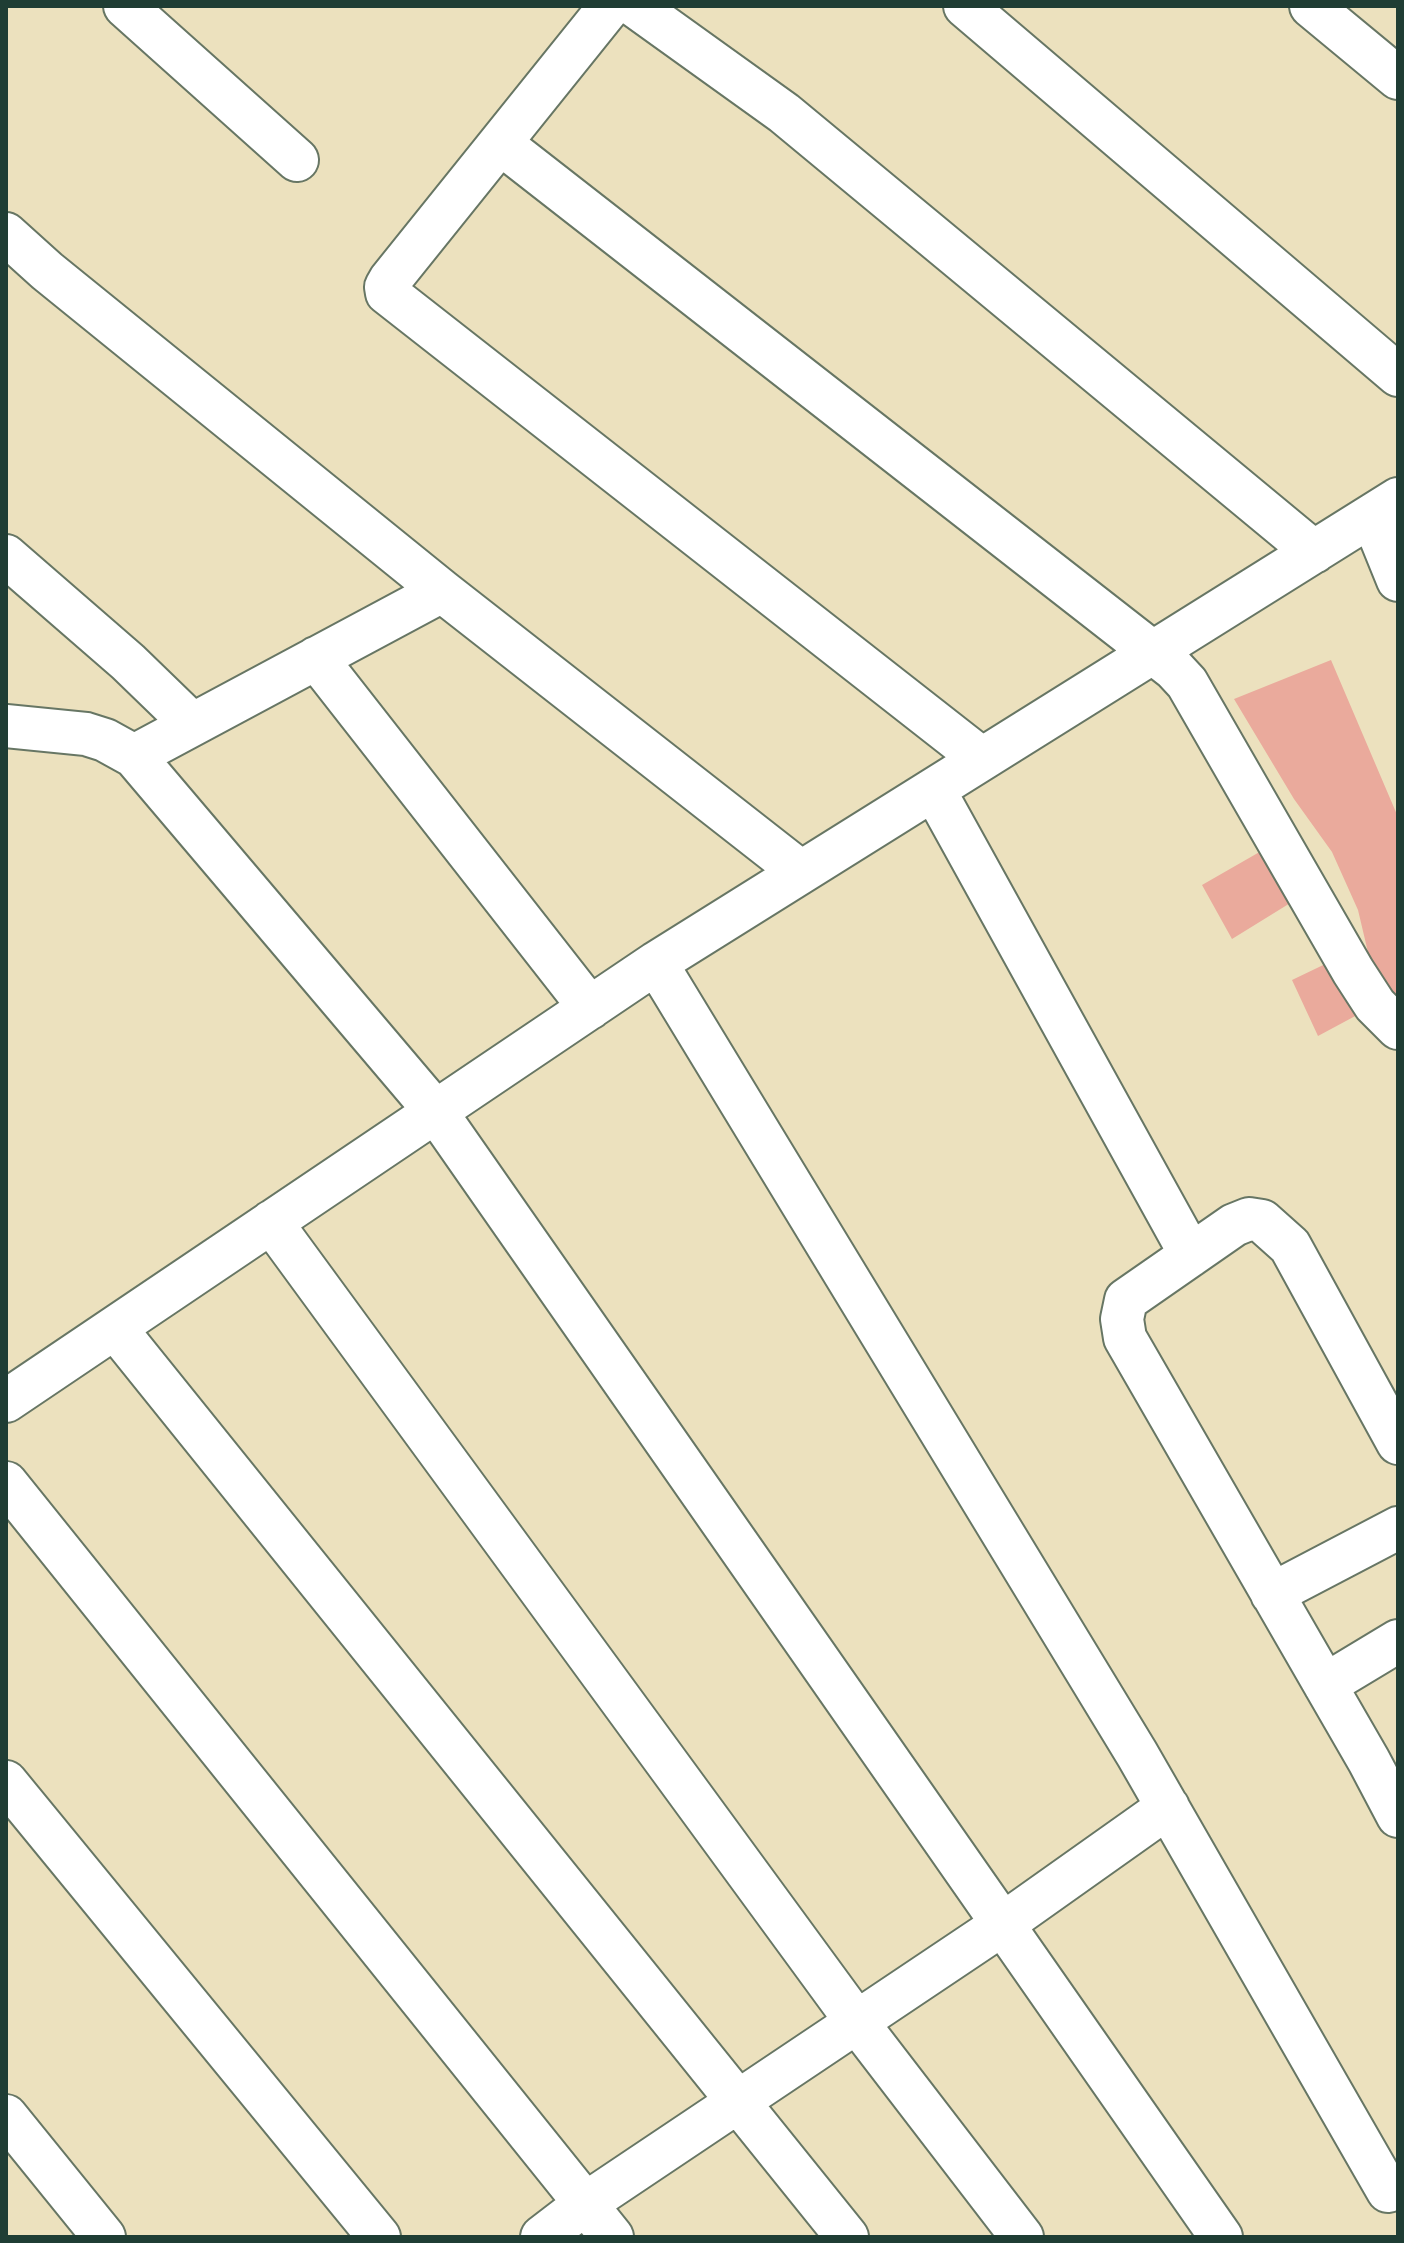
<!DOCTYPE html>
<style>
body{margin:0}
#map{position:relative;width:1404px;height:2243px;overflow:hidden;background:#ece1be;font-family:Vollkorn,serif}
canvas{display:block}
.frame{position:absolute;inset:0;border:8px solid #1f3d34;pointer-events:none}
</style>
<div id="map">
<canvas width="1404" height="2243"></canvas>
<div class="frame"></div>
</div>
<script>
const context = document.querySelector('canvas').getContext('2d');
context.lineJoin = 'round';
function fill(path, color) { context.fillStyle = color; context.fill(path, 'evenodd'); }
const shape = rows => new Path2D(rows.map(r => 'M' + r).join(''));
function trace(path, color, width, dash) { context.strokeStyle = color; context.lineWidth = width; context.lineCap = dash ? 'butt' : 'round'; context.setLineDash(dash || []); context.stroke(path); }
const building = shape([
 [1331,660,1398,817,1398,1005,1371,965,1358,910,1332,852,1294,799,1234,699],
 [1270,846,1300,897,1232,939,1202,885],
 [1342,956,1372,1007,1318,1036,1292,980]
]);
const minor = shape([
 [125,6,297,160],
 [610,6,390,280,386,287,387,293,982,759],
 [635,6,784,113,1314,552],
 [965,6,1398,375],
 [1311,6,1398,78],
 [500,143,1174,669,1187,683,1353,971,1375,1005,1398,1028],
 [6,234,47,271,442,591,801,872],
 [1372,516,1398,580],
 [6,556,128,662,192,724],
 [316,658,590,1008],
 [6,726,86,734,105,740,134,756,436,1112,1221,2237],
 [134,756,442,591],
 [934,790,1191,1255],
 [656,963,1137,1754,1388,2191],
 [271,1222,856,2021,1022,2237],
 [115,1328,847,2237],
 [6,1401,656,963,1398,499],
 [1398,1443,1290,1246,1262,1221,1249,1219,1234,1225,1126,1300,1122,1319,1125,1338,1369,1761,1398,1816],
 [6,1483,612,2237],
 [1272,1594,1398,1528],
 [1325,1685,1398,1641],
 [6,1782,379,2237],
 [6,2116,104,2237],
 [542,2237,585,2204,1003,1924,1168,1807]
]);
fill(building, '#eaaa9c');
trace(minor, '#677664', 46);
trace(minor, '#fff', 42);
</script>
